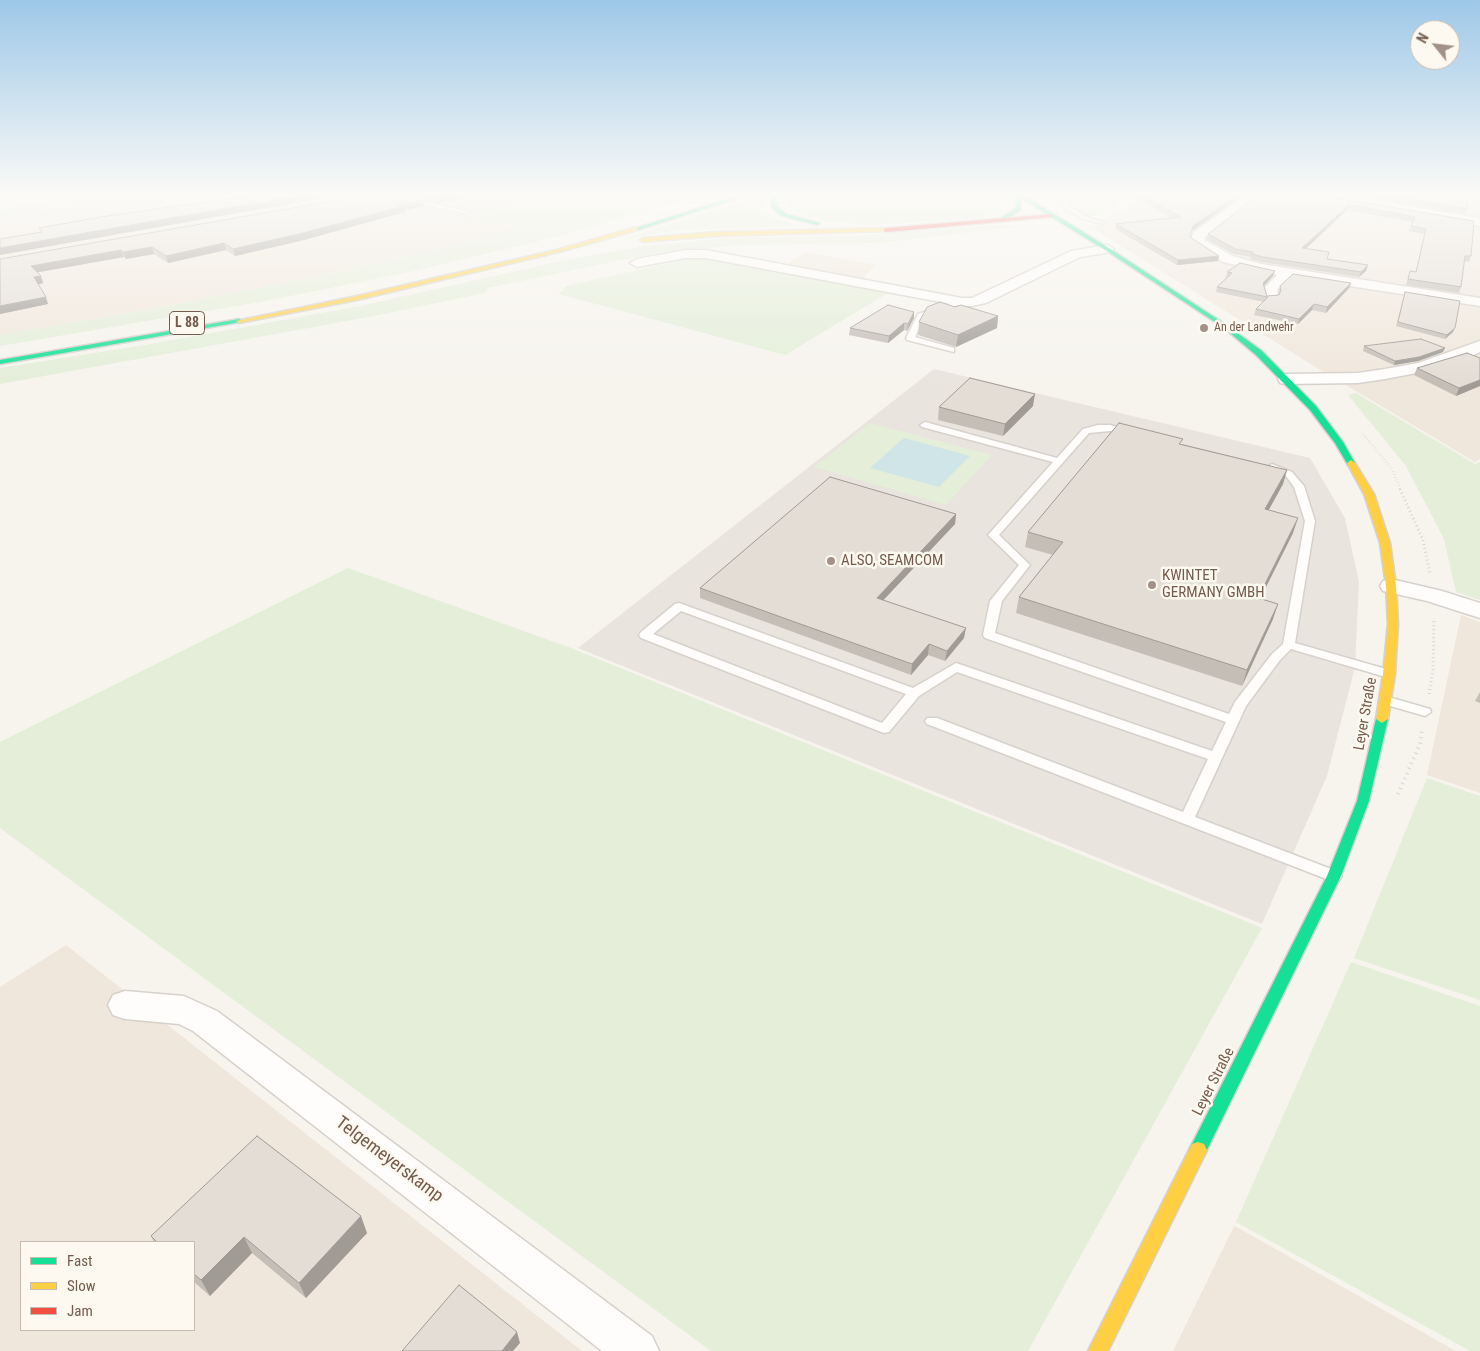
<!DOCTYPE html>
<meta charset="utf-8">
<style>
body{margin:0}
#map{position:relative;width:1480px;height:1351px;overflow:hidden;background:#f7f4ee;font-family:"Roboto Condensed",sans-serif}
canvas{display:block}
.legend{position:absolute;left:20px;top:1241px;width:175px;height:90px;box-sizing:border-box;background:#fef9f0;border:1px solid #c7baaf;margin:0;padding:6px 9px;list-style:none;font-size:15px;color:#755c4e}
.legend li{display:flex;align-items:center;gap:10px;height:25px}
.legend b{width:25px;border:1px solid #c7baaf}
.north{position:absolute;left:1410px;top:20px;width:50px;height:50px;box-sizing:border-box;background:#fef9f0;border:1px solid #c7baaf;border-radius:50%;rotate:299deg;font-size:14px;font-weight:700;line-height:20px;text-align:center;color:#755c4e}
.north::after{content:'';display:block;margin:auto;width:18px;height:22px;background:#a29186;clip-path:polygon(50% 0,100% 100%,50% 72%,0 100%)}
</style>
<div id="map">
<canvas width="1480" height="1351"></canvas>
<ul class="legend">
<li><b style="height:6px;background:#16e098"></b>Fast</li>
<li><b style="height:6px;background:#ffcf43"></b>Slow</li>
<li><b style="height:6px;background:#f24e42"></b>Jam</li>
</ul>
<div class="north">N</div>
</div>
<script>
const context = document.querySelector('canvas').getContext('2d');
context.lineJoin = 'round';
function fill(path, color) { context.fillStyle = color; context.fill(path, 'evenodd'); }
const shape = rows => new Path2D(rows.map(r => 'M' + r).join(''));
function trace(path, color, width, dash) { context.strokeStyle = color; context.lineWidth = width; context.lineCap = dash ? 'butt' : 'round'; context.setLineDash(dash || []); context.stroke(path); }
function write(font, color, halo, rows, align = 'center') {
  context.font = font + ' "Roboto Condensed",sans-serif'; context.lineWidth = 5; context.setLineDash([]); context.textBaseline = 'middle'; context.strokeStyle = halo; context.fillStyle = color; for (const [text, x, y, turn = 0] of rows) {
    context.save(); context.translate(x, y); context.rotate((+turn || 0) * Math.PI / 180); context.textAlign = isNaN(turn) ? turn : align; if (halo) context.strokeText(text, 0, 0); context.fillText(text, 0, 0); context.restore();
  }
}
const residential = shape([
 [142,193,574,193,461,217,526,229,353,269,145,310,0,335,0,216],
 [1142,193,1480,193,1480,459,1475,462,1317,368,1092,228,1146,194],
 [807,252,876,265,861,280,785,265],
 [1461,615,1480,622,1480,793,1427,775],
 [66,945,582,1351,0,1351,0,987],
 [21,1242,194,1242,194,1330,21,1330],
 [1234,1226,1235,1226,1456,1351,1173,1351]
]);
const industrial = shape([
 [934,369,1310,458,1345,518,1359,582,1355,667,1327,776,1262,924,578,648]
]);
const green = shape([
 [3,193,75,193,0,205,0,194],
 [88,193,142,193,0,216,0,207],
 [574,193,706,193,560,236,419,270,266,301,0,346,0,335,145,310,353,269,525,229,459,217],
 [767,193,759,212,798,226,679,230,623,239],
 [793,193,990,193,1002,206,998,213,982,218,871,225,830,222,799,214,788,205,790,195],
 [1071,193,1103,193,1120,203,1100,216,1089,216,1073,209,1071,205,1073,195],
 [1005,225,1021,226,880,243,738,245,655,253,488,288,485,293,369,317,0,384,0,368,145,345,360,306,570,259,645,246,727,238,851,236],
 [696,257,888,293,785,355,559,294,566,286],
 [1356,393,1475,464,1480,462,1480,600,1456,592,1444,539,1406,466,1348,395],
 [870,423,992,455,946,505,814,467],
 [348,568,571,648,1262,928,1028,1351,711,1351,0,828,0,742],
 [1427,778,1480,796,1480,1000,1354,958],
 [1351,962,1480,1006,1480,1351,1470,1351,1236,1222]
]);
const water = shape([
 [904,438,970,456,939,487,870,468]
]);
const stream = shape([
 [121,193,132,193,0,215,0,213,121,193]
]);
const pathFar3 = shape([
 [0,209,102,193]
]);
const pathFar2 = shape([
 [1363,434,1391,468,1401,490]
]);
const pathFar1 = shape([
 [1400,489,1423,540,1430,573],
 [1429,694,1433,670,1434,618]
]);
const path = shape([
 [1398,794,1420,744,1422,730]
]);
const lane = shape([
 [404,193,412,193,427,202,470,212,467,214,423,204,404,193],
 [1062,193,1068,193,1070,196,1068,205,1071,208,1087,217,1103,222,1103,224,1083,219,1067,210,1062,205,1064,196,1062,193],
 [959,300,966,302,924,317,915,337,954,348,954,352,907,340,906,338,918,314,959,300],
 [925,422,1057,458,1083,429,1098,425,1110,425,1134,431,1134,435,1131,436,1110,431,1089,433,999,535,1030,565,1002,601,995,633,1229,714,1235,702,1272,654,1283,644,1305,521,1294,487,1286,476,1267,467,1272,464,1292,472,1304,486,1315,521,1295,643,1393,671,1395,674,1389,678,1291,649,1280,660,1246,706,1195,817,1339,872,1342,876,1339,880,1334,882,1329,880,927,724,925,721,927,718,937,718,1183,812,1208,759,957,672,919,696,889,732,884,733,641,638,639,635,641,632,675,604,679,603,913,688,956,663,1212,751,1226,722,985,638,983,635,990,601,1019,565,988,535,1053,462,922,427,920,425,925,422],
 [681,611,906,694,882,723,653,634,681,611],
 [1385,696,1430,709,1431,712,1425,716,1380,703,1379,700,1380,697,1385,696]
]);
const street = shape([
 [1112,193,1125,193,1126,194,1120,198,1112,193],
 [1249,193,1263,193,1205,237,1204,240,1233,256,1261,264,1480,298,1480,306,1291,277,1277,290,1278,296,1276,299,1266,299,1263,289,1277,275,1223,262,1190,241,1194,232,1249,193],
 [1300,193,1329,193,1480,218,1480,226,1306,197,1300,193],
 [1107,245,1114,249,1112,252,1080,257,986,303,972,306,962,306,706,258,685,258,637,267,630,263,637,259,685,250,706,250,962,298,972,298,1071,251,1107,245],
 [1480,341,1480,352,1474,355,1427,371,1385,379,1358,383,1286,384,1280,383,1278,379,1280,375,1286,374,1358,373,1385,369,1418,363,1480,341],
 [1391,579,1442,591,1480,603,1480,618,1427,601,1383,591,1380,586,1383,581,1391,579],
 [125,991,184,996,217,1011,652,1336,659,1351,602,1351,193,1031,179,1024,125,1019,113,1015,108,1005,113,995,125,991]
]);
const fast = shape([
 [746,193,755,193,638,230,633,229,746,193],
 [775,193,781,193,777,199,777,206,786,214,820,223,817,225,782,216,771,207,771,199,775,193],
 [1013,193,1020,193,1109,248,1228,326,1262,351,1316,406,1343,442,1355,463,1354,465,1348,465,1335,443,1310,410,1256,355,1224,328,1105,250,1021,198,1021,210,1002,222,998,222,998,220,1016,208,1015,195,1013,193],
 [239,319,241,320,241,322,0,364,0,360,239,319],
 [1382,715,1388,719,1369,801,1341,876,1204,1156,1198,1158,1192,1156,1189,1150,1192,1144,1327,876,1357,801,1376,719,1382,715]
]);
const slow = shape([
 [636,227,638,230,559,252,357,300,239,323,236,321,357,296,556,250,636,227],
 [886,228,888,231,716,236,643,242,640,240,643,238,716,232,886,228],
 [1351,460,1355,463,1374,494,1390,543,1396,586,1398,624,1395,674,1388,719,1382,723,1376,719,1383,674,1388,624,1386,586,1380,543,1364,494,1347,463,1351,460],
 [1198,1142,1204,1144,1207,1150,1108,1351,1088,1351,1192,1144,1198,1142]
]);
const jam = shape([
 [1052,214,1054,217,886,232,883,230,886,228,1052,214]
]);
const wall = shape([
 [416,193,472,193,472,194,461,196,462,199,439,203,428,200],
 [1128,193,1246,193,1192,231,1190,238,1219,256,1218,261,1177,265,1115,229,1116,224,1172,218],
 [1342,193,1468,193,1467,209,1465,214],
 [1307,194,1474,221,1471,256,1469,262,1464,261,1461,287,1459,293,1406,285,1410,271,1416,272,1424,234,1409,231,1413,222,1347,210,1306,249,1327,259,1366,271,1359,277,1261,262,1250,259,1251,257,1234,254,1206,239,1208,234],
 [424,206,405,210,405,212,300,241,235,256,226,250,168,263,154,254,126,259,124,257,37,272,43,283,38,284,48,304,0,314,0,259],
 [1227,272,1273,276,1264,285,1267,296,1279,295,1279,291,1280,286,1351,283,1349,288,1326,313,1312,310,1298,324,1254,315,1256,309,1264,302,1216,292,1217,287,1227,277,1226,277],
 [1405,292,1453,332,1445,339,1396,326],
 [955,307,998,316,997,328,956,347,918,335,919,322],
 [914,312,914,318,907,331,904,330,888,343,849,335,850,328],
 [1364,346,1443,352,1418,361,1394,365,1363,351],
 [1480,358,1480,386,1456,396,1414,375,1417,368],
 [1033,406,1003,436,938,420,939,407],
 [1182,444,1287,470,1283,484,1268,510,1293,533,1260,599,1273,619,1242,686,1016,613,1019,597,1053,555,1025,547,1028,532],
 [956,514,955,524,883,600,964,638,945,661,928,655,911,675,700,598,700,588],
 [1480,692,1480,703,1475,701],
 [367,1233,306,1298,252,1253,210,1296,194,1282,194,1242,154,1242,151,1236]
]);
const shadedWall = shape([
 [313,193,351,193,0,255,0,248],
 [455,193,472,193,472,194,461,196,462,199,439,203,438,196],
 [1240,193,1246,193,1192,231,1193,226],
 [423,200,424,206,405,210,405,212,300,241,235,256,233,249,399,204],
 [1349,205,1347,210,1301,253,1302,248],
 [224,243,226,250,168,263,166,256],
 [152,247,154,254,126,259,123,252],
 [121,250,124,257,34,273,31,266],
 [1219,256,1218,261,1177,265,1178,260],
 [1368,265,1366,271,1359,277,1361,272],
 [1275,271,1273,276,1262,288,1263,283],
 [41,276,43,283,37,285,34,277],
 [1351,283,1349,288,1326,313,1327,307],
 [46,297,48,304,0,314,0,306],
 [1314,304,1312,310,1298,324,1299,319],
 [914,312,914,318,907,331,908,324],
 [998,316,997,328,956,347,958,335],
 [904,323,904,330,888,343,889,336],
 [1455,328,1453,332,1445,339,1447,335],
 [1445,348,1443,352,1418,361,1394,365,1395,361],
 [1480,380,1480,386,1456,396,1459,388],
 [1035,394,1033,406,1003,436,1005,424],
 [1287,470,1283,484,1261,524,1265,509],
 [956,514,955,524,876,608,877,598],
 [1298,518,1293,533,1253,613,1258,598],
 [1278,604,1273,619,1242,686,1247,670],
 [966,628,964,638,945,661,947,651],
 [929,644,928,655,911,675,912,664],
 [361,1216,367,1233,306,1298,299,1283],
 [244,1237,252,1253,210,1296,201,1280],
 [517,1332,520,1343,513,1351,502,1351]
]);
const building = shape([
 [275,193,313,193,0,248,0,239,42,232,39,228,101,217,234,198,236,200,275,193],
 [379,193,411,193,423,200,399,204,404,206,299,234,233,249,224,243,166,256,152,247,123,252,121,250,31,266,41,276,34,277,46,297,0,306,0,259,379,193],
 [426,193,455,193,438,196,426,193],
 [1137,193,1240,193,1193,226,1190,237,1219,256,1178,260,1116,224,1181,217,1137,193],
 [1261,193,1306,193,1474,221,1471,256,1465,256,1461,287,1408,279,1410,271,1416,272,1426,229,1411,226,1415,217,1349,205,1302,248,1329,252,1327,259,1368,265,1361,272,1263,257,1252,254,1253,252,1235,249,1208,234,1261,193],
 [1373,193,1468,193,1467,209,1373,193],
 [1240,263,1275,271,1263,283,1267,296,1279,295,1281,290,1280,286,1293,274,1351,283,1327,307,1314,304,1299,319,1256,309,1268,297,1217,287,1232,273,1227,272,1240,263],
 [1405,292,1460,301,1455,328,1447,335,1398,322,1405,292],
 [940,302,955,307,961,305,998,316,958,335,919,322,927,307,940,302],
 [888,305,914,312,908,324,904,323,889,336,850,328,888,305],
 [1421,339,1445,348,1419,357,1395,361,1364,346,1421,339],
 [1467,353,1480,358,1480,380,1459,388,1417,368,1467,353],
 [970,378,1035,394,1005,424,939,407,970,378],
 [1119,423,1183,439,1179,444,1287,470,1265,509,1298,518,1258,598,1278,604,1247,670,1019,597,1063,542,1028,532,1119,423],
 [830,477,956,514,877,598,966,628,947,651,929,644,912,664,700,588,830,477],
 [257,1136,361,1216,299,1283,244,1237,201,1280,194,1274,194,1242,157,1242,151,1236,257,1136],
 [459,1285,517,1332,502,1351,402,1351,459,1285]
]);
const markers = [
 [1204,328,5,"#a29186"],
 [831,561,5,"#a29186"],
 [1152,585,5,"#a29186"]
];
const farPoinames = [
 ["An der Landwehr",1214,328]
];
const shields = [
 [187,323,35]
];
const shieldNames = [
 ["L 88",187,323]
];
const poiNames = [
 ["ALSO, SEAMCOM",841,561],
 ["KWINTET",1162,576],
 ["GERMANY GMBH",1162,593]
];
const streetNames = [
 ["Leyer Straße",1366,714,-80],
 ["Leyer Straße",1214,1082,-63]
];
const nearStreetnames = [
 ["Telgemeyerskamp",389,1160,37]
];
fill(residential, '#f0e7dc');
fill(industrial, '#eae4de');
fill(green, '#e4eed9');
fill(water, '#d0e5e7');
fill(stream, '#d0e5e7');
trace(lane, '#d7d1cc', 3);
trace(street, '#d7d1cc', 3);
trace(fast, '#d7d1cb', 3);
trace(slow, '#d7d1cb', 3);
trace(jam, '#d7d1cb', 3);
trace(pathFar3, '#dad4cf', 2, [0.5, 2]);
trace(pathFar2, '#dad4cf', 2.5, [0.5, 2.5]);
trace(pathFar1, '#dad4cf', 3, [1, 3]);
trace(path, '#dad4cf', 4, [1, 4.5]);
fill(lane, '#fefdfc');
fill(street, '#fefdfc');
fill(fast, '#16e098');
fill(slow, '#ffcf43');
fill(jam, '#f24e42');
fill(wall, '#c4beb7');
fill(shadedWall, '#a09b95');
fill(building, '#e4ddd5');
trace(building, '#a09b95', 1);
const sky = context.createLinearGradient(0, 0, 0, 382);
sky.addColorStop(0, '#9ec8e8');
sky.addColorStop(0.51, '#fbfaf7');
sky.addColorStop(1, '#fbfaf700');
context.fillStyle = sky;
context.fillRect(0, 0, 1480, 382);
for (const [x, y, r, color] of markers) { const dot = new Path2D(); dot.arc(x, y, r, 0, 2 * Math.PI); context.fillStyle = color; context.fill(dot); trace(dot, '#fef9f0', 2); }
write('12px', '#755c4e', '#fef9f0', farPoinames, 'left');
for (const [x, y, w] of shields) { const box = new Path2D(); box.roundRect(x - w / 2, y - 11.5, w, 23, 4); context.fillStyle = '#fef9f0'; context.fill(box); trace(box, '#755c4e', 1); }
write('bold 14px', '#755c4e', null, shieldNames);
write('15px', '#755c4e', '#fef9f0', poiNames, 'left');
write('15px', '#755c4e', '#fef9f0', streetNames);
write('18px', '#755c4e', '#fef9f0', nearStreetnames);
</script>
